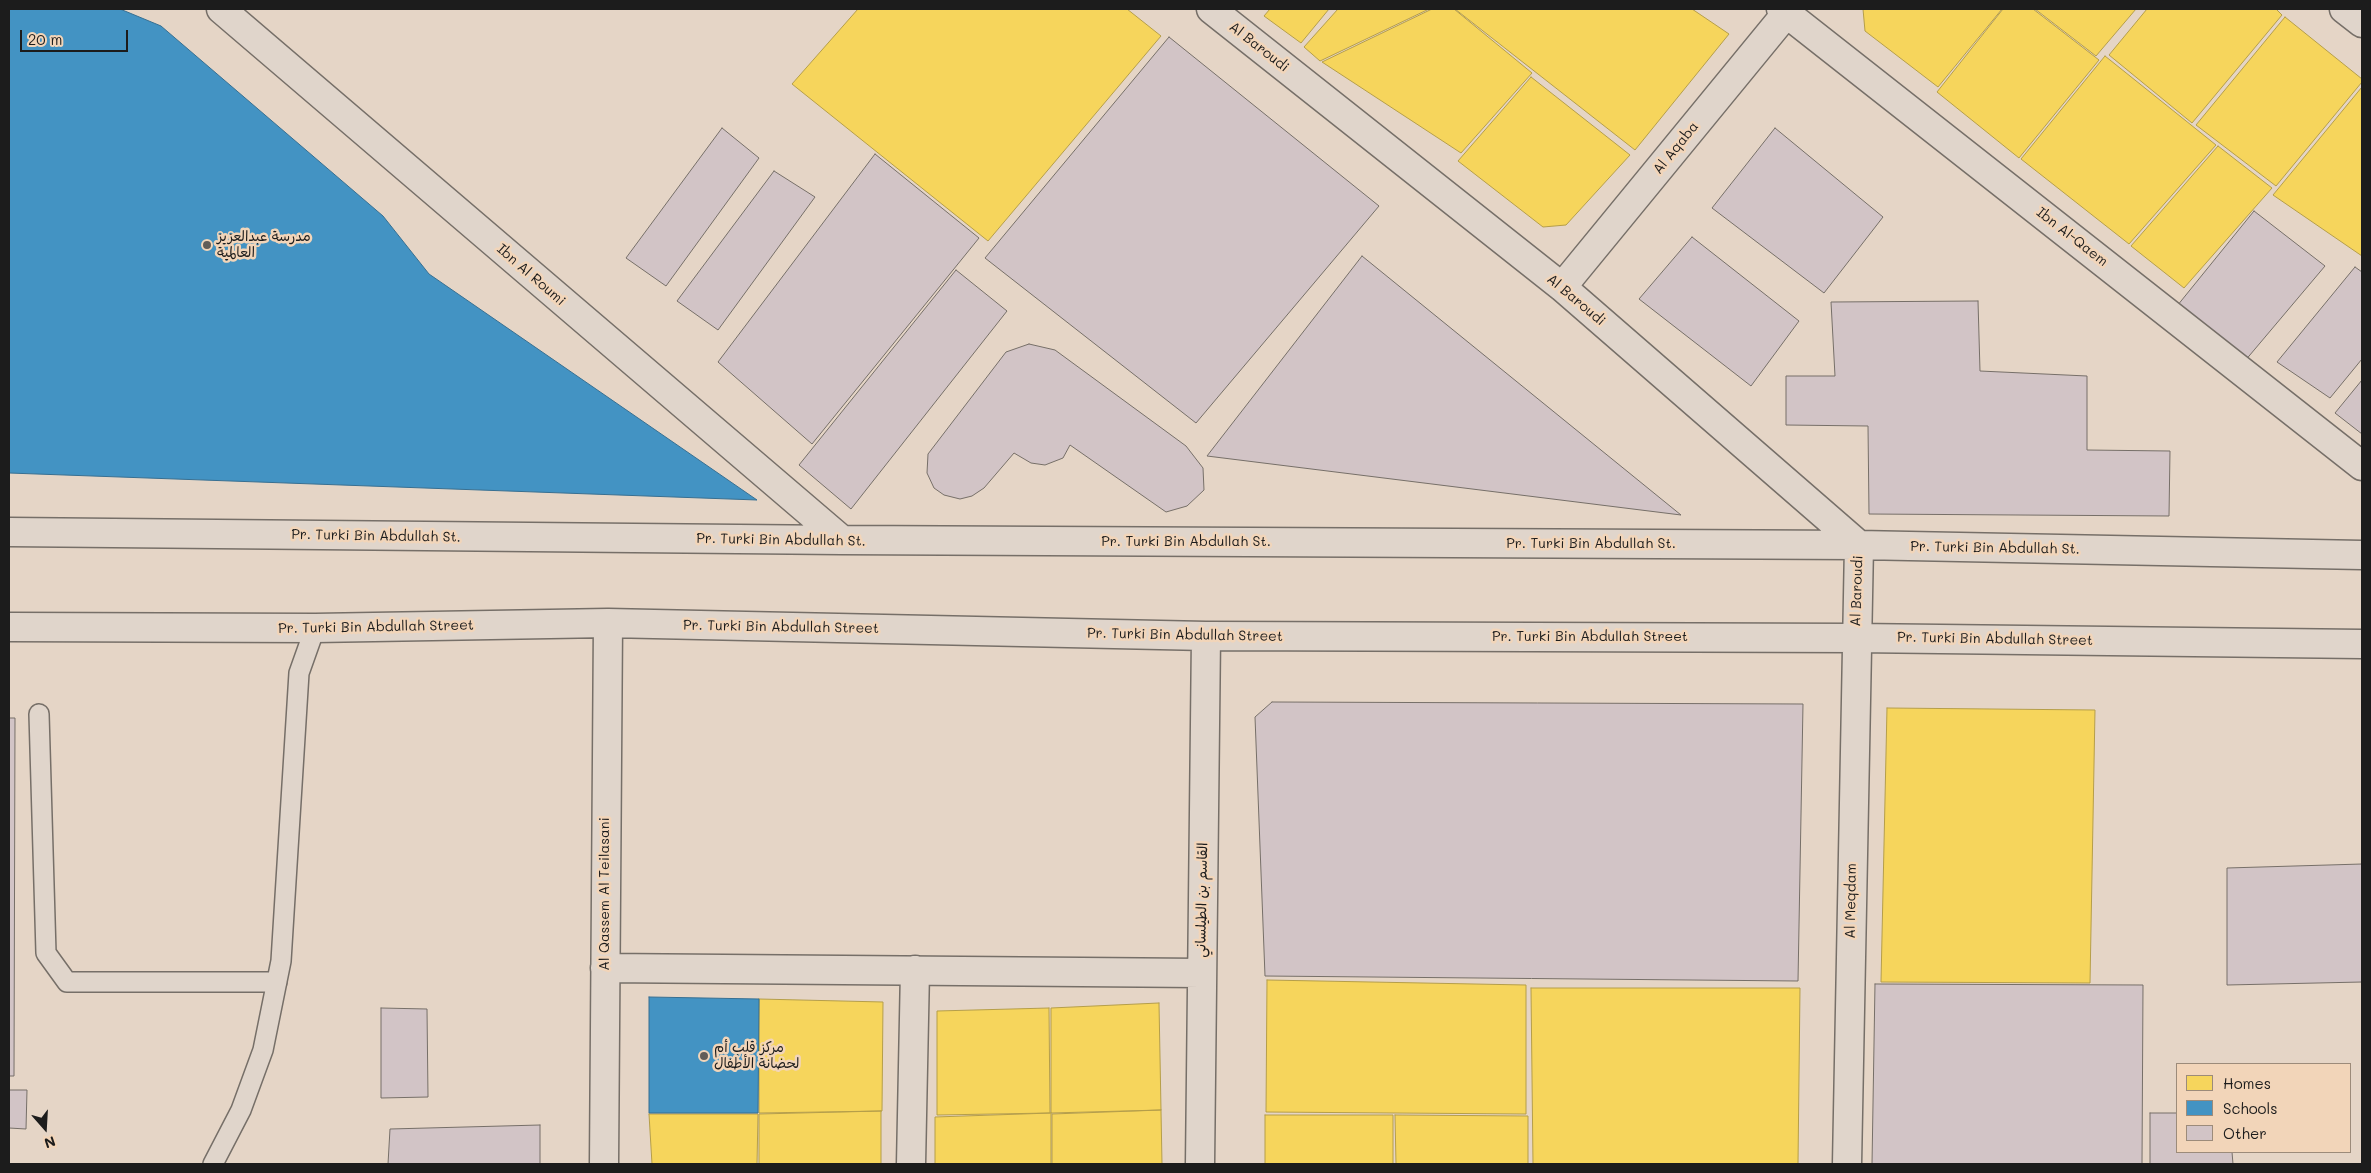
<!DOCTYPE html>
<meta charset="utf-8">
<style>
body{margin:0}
#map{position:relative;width:2371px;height:1173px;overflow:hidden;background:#e5d5c6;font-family:Mali,sans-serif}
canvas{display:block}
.frame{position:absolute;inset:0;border:10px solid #1c1c1c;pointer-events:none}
.legend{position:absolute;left:2176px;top:1063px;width:175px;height:90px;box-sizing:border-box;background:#f2d5b9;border:1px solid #9c8b7a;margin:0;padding:6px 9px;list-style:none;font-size:15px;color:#1c1c1c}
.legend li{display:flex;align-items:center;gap:10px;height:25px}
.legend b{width:25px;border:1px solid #9c8b7a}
.north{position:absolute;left:20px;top:1103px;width:50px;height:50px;-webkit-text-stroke:4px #f2d5b9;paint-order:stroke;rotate:161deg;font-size:14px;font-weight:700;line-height:20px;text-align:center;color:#1c1c1c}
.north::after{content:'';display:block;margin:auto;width:18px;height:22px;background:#1c1c1c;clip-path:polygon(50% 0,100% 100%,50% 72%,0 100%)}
.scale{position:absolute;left:20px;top:30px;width:108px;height:22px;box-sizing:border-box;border:2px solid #1c1c1c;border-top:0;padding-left:6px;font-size:15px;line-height:18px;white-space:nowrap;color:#1c1c1c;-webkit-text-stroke:4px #f2d5b9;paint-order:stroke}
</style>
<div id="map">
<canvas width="2371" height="1173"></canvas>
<div class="frame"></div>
<ul class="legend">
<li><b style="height:14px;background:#f6d55c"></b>Homes</li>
<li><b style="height:14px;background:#4393c3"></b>Schools</li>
<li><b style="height:14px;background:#d2c4c6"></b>Other</li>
</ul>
<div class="north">N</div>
<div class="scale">20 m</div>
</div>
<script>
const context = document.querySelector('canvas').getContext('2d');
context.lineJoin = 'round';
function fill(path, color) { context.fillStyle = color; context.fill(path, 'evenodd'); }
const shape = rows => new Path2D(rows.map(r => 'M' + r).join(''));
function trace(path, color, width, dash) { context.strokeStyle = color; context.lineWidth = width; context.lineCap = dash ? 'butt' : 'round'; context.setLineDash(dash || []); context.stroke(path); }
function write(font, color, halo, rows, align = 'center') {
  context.font = font + ' Mali,"Playpen Sans Arabic",sans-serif'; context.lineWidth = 5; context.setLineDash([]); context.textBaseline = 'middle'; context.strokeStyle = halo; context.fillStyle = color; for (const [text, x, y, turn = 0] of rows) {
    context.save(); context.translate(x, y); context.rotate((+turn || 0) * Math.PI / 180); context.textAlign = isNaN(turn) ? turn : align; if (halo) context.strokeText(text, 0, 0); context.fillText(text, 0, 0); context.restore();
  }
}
const homes = shape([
 [858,9,1127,9,1161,36,988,241,792,84,858,9],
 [1270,9,1329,9,1301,43,1264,16,1270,9],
 [1338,9,1429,9,1320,61,1304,47,1338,9],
 [1432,9,1454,9,1532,73,1461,153,1322,62,1432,9],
 [1455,9,1692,9,1729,34,1635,150,1455,9],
 [1863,9,2002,9,1938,87,1865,31,1863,9],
 [2003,9,2033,9,2099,60,2019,158,1937,92,2003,9],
 [2035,9,2136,9,2096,56,2035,9],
 [2147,9,2276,9,2282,15,2192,123,2109,55,2147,9],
 [2285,17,2362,79,2362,82,2276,186,2196,125,2285,17],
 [2105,56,2216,145,2129,244,2021,159,2105,56],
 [1531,77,1630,155,1566,225,1543,227,1458,161,1531,77],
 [2362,87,2362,256,2273,195,2362,87],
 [2218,146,2272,188,2184,288,2131,246,2218,146],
 [1887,708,2095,710,2090,983,1881,982,1887,708],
 [1267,980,1526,985,1526,1114,1266,1112,1267,980],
 [1531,988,1800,988,1798,1164,1533,1164,1531,988],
 [759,999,883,1002,882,1111,759,1113,759,999],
 [1159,1003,1161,1110,1051,1113,1051,1008,1159,1003],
 [1049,1008,1050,1113,937,1115,937,1011,1049,1008],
 [1161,1110,1162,1164,1052,1164,1052,1114,1161,1110],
 [881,1111,881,1164,759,1164,759,1114,881,1111],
 [1051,1113,1051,1164,935,1164,935,1117,1051,1113],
 [649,1114,758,1114,757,1164,652,1164,649,1114],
 [1265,1115,1393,1115,1393,1164,1265,1164,1265,1115],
 [1395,1115,1528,1116,1528,1164,1396,1164,1395,1115]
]);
const schools = shape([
 [9,9,120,9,161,26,383,216,429,274,757,500,9,473,9,9],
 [649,997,759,999,758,1113,649,1113,649,997]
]);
const building = shape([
 [1169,37,1379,206,1196,423,985,258,1169,37],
 [722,128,759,158,666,286,626,258,722,128],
 [1775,128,1883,217,1824,293,1712,208,1775,128],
 [875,154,979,238,812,444,718,362,875,154],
 [774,171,815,197,718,330,677,301,774,171],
 [2254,211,2325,266,2244,362,2177,306,2254,211],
 [1692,237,1799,321,1751,386,1639,299,1692,237],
 [1362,256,1681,515,1207,456,1362,256],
 [2355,267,2362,272,2362,359,2330,398,2277,362,2355,267],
 [956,270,1007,311,851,509,799,465,956,270],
 [1978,301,1980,371,2087,376,2087,450,2170,451,2169,516,1869,514,1868,426,1786,425,1786,376,1835,376,1831,302,1978,301],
 [1029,344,1055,350,1186,446,1203,468,1204,490,1187,506,1166,512,1070,445,1063,458,1045,465,1031,463,1014,453,984,488,972,496,960,499,944,495,934,488,927,473,928,454,1006,352,1029,344],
 [2362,380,2362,434,2335,413,2362,380],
 [1272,702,1803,704,1798,981,1265,976,1255,717,1272,702],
 [9,718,15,718,14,1076,9,1076,9,718],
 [2362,864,2362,982,2227,985,2227,868,2362,864],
 [1875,984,2143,985,2142,1164,1872,1164,1875,984],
 [381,1008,427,1009,428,1097,381,1098,381,1008],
 [9,1090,27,1090,26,1129,9,1128,9,1090],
 [2150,1113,2177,1113,2177,1152,2232,1152,2233,1164,2150,1164,2150,1113],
 [540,1125,540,1164,388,1164,390,1129,540,1125]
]);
const lane = shape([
 [39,714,46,953,67,982,277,982],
 [213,1164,241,1110,263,1050,281,961,299,673,315,628]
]);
const street = shape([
 [221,9,842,540],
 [1211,9,1562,287,1859,545,1847,1164],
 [1781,9,2362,466],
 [2344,9,2362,23],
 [1562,287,1790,9],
 [9,532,842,540,1859,545,2362,555],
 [9,627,315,628,608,623,1206,636,1856,638,2362,644],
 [605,968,1200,973],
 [604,1164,608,623],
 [911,1164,915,970],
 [1200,1164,1206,636]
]);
const markers = [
 [207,245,5,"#625d58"],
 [704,1056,5,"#625d58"]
];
const streetNames = [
 ["Al Baroudi",1259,47,38],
 ["Al Aqaba",1676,148,-51],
 ["Ibn Al-Qaem",2072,237,38],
 ["Ibn Al Roumi",531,275,41],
 ["Al Baroudi",1576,300,40],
 ["Pr. Turki Bin Abdullah St.",376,536,1],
 ["Pr. Turki Bin Abdullah St.",781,540,1],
 ["Pr. Turki Bin Abdullah St.",1186,542],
 ["Pr. Turki Bin Abdullah St.",1591,544],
 ["Pr. Turki Bin Abdullah St.",1995,548,1],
 ["Al Baroudi",1857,591,-88],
 ["Pr. Turki Bin Abdullah Street",376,627,-1],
 ["Pr. Turki Bin Abdullah Street",781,627,1],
 ["Pr. Turki Bin Abdullah Street",1185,635,1],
 ["Pr. Turki Bin Abdullah Street",1590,637],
 ["Pr. Turki Bin Abdullah Street",1995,639,1],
 ["Al Qassem Al Teilasani",605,894,-90],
 ["القاسم بن الطيلساني",1202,900,-89],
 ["Al Meqdam",1851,901,-89]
];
const poiNames = [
 ["مدرسة عبدالعزيز",217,237],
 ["العالمية",217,253],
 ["مركز قلب أم",714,1048],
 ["لحضانة الأطفال",714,1064]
];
fill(homes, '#f6d55c');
trace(homes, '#b59e49', 1);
fill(schools, '#4393c3');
trace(schools, '#376f91', 1);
fill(building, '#d2c4c6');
trace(building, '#766f68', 1);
trace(lane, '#766f68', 22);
trace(street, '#766f68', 31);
trace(lane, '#e0d5cb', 19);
trace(street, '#e0d5cb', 28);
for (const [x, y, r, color] of markers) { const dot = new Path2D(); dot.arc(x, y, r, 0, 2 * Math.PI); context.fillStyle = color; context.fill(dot); trace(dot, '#f2d5b9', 2); }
write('14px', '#1c1c1c', '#f2d5b9', streetNames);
write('14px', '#1c1c1c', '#f2d5b9', poiNames, 'left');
</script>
